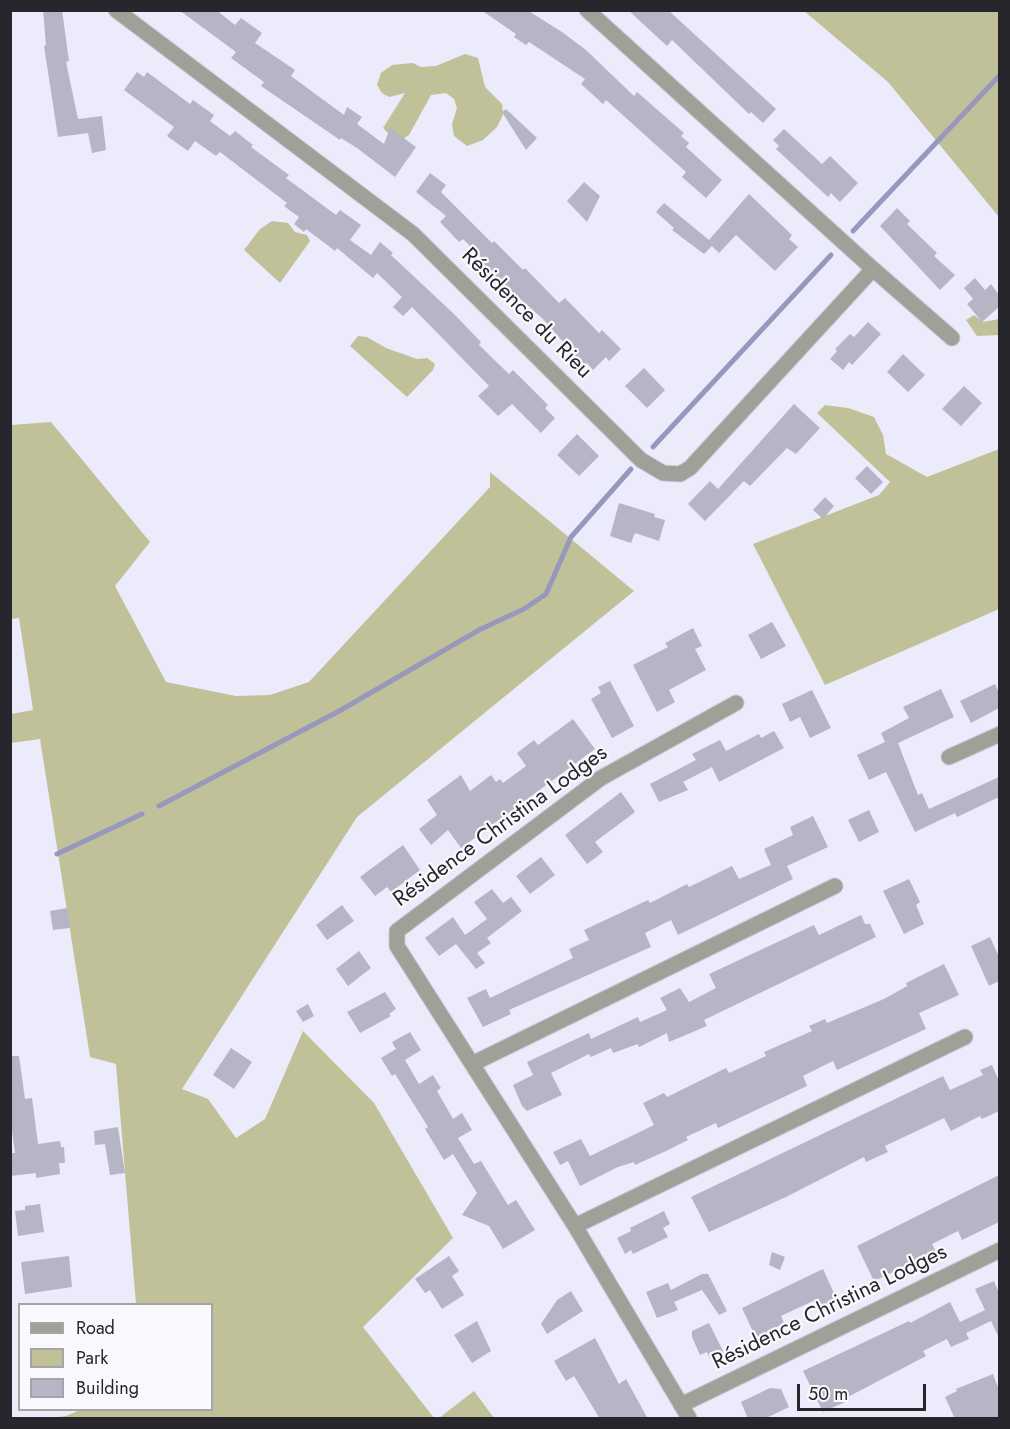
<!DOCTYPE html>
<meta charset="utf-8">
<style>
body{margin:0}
#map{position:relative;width:1010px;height:1429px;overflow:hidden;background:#ebebfb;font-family:Jost,sans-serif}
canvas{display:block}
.frame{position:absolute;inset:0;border:12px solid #26262c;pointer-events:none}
.legend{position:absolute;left:18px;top:1303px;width:195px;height:108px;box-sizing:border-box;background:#f9f9fd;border:2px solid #a5a5a9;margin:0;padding:8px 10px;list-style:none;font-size:18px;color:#26262c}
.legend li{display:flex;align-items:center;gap:12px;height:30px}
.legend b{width:30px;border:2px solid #a5a5a9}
.scale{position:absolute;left:797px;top:1384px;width:129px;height:27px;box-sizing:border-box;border:3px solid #26262c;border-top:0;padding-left:8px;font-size:18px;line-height:21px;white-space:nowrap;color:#26262c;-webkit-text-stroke:4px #f9f9fd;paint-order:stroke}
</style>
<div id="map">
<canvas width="1010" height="1429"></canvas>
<div class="frame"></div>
<ul class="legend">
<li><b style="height:8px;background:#a0a099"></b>Road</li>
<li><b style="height:16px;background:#c1c199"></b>Park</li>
<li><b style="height:16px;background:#b5b5c5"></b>Building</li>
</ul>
<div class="scale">50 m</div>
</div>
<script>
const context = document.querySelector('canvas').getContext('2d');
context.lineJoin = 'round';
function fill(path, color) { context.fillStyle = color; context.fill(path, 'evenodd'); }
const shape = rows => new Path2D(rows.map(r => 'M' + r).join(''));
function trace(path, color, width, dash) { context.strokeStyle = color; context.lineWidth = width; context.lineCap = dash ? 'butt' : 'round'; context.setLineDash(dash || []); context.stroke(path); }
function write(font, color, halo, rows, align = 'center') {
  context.font = font + ' Jost,sans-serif'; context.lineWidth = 4.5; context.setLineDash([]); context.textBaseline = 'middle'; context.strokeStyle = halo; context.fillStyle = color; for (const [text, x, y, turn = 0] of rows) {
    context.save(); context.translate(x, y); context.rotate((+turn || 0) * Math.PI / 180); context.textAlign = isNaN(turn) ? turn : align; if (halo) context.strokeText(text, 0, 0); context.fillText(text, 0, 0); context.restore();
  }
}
const green = shape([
 [804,11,999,11,999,217,888,82],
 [465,54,478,58,485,87,502,104,503,115,497,127,483,140,467,146,454,136,452,124,457,108,454,99,446,93,431,95,409,135,401,140,391,136,383,128,405,93,389,97,382,93,377,85,381,73,392,65,413,63,421,67,436,66],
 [272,221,288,223,295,232,307,235,310,241,280,283,244,250,260,229],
 [974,315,983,322,999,319,999,335,977,336,966,320],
 [358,336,367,337,386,348,417,359,427,358,435,364,433,370,407,397,350,346],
 [825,405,848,408,874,417,883,435,886,454,927,477,999,449,999,609,825,685,753,544,879,495,890,482,817,413],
 [51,422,150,542,115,586,166,682,236,696,270,695,309,682,490,487,490,472,634,591,357,817,182,1089,208,1099,236,1138,265,1119,303,1031,374,1103,453,1238,363,1327,434,1418,51,1418,66,1416,80,1410,212,1410,212,1304,136,1304,116,1064,90,1057,40,739,11,743,11,714,33,710,19,618,11,619,11,425],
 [474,1391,494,1418,439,1418]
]);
const stream = shape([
 [853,231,1000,75],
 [653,447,831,255],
 [159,806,341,710,479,630,524,609,546,594,571,537,631,469],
 [57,854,142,814]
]);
const building = shape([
 [43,10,62,10,69,61,66,62,78,119,102,116,106,150,92,153,88,133,58,137,44,46,46,45],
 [179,10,216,10,235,25,241,18,262,33,255,43,295,70,291,76,344,115,347,107,362,117,357,124,384,144,390,128,416,147,395,177,357,148,341,138,340,140,261,86,264,82,231,58,236,52],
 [481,10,527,10,562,32,586,50,634,96,637,92,684,133,681,136,689,143,686,147,722,180,706,198,682,177,686,172,606,100,603,104,581,84,585,79,529,42,526,45,514,37,516,34],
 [628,10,668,10,776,109,763,123,751,112,749,114,672,40,667,46],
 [137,72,144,77,147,72,190,104,193,100,214,115,210,121,230,136,235,131,253,145,251,147,289,175,286,178,336,215,340,210,361,225,350,240,371,255,380,242,393,253,391,255,454,314,481,342,479,345,509,374,513,370,548,405,545,408,555,418,541,433,512,404,498,416,478,396,489,386,412,307,403,316,393,307,402,297,377,273,373,278,337,248,335,251,306,229,304,232,294,224,299,217,284,206,287,203,220,152,216,156,195,141,188,151,167,136,174,127,124,90],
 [506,109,537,138,526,150,502,112],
 [784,129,822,164,830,156,858,183,840,202,831,193,828,197,776,149,779,146,773,140],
 [430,173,446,185,441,192,492,243,494,241,523,270,525,268,559,303,565,298,599,333,602,330,621,349,609,361,606,357,593,370,587,363,584,366,543,319,482,265,486,262,463,239,459,242,440,222,446,216,416,192],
 [584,182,600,196,587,222,567,201],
 [749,194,792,235,789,239,798,247,775,271,736,235,719,253,712,246,704,254,672,230,674,228,656,212,664,203,709,240],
 [897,208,910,221,907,224,937,253,934,256,955,275,940,290,880,226],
 [975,278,985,290,991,284,999,295,999,307,982,322,967,304,973,299,964,288],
 [868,322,881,334,852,365,849,362,843,370,830,359,837,351,835,349,850,334,854,337],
 [903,354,925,375,908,392,887,372],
 [644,368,665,390,647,408,625,386],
 [964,386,982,403,961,426,942,409],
 [794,404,820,428,796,454,787,448,750,486,744,481,705,521,688,504,710,481,718,489],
 [577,434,599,456,579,476,557,455],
 [867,466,883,482,871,494,855,478],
 [825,497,834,506,823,519,813,510],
 [619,503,655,514,654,517,665,520,659,541,635,533,631,543,610,536],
 [772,622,786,646,761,659,748,635],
 [693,628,702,646,695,649,706,670,669,690,675,702,657,712,633,665,668,647,665,643],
 [610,681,634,726,612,738,591,699,601,693,598,687],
 [995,684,999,693,999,708,971,723,960,701],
 [941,689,954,717,898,743,918,795,922,793,929,809,999,777,999,797,957,817,955,813,915,832,886,772,869,780,857,755,885,742,881,733,909,718,903,707],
 [812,690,831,728,810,738,800,717,790,722,782,704],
 [573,719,595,749,461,848,448,830,431,845,419,829,437,815,427,800,461,775,470,791,491,775,496,782,500,779,503,783,526,766,517,753,534,740,538,745],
 [774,731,784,748,719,782,712,767,683,782,688,790,659,802,650,784,696,760,692,754,720,740,726,751,759,734,761,738],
 [621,792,635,812,595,842,603,852,587,864,565,835],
 [869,810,879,832,859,842,848,820],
 [813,816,828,847,787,866,793,879,678,935,671,920,645,933,651,947,509,1010,511,1014,483,1027,467,998,486,989,490,998,573,958,569,949,589,940,584,930,648,900,650,903,687,884,689,887,732,866,739,879,771,865,764,849,793,835,790,827],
 [403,845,420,870,391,892,387,887,375,896,360,877],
 [541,857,555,875,530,894,516,876],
 [909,879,920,902,916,905,924,924,904,934,883,891],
 [492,889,503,903,511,897,522,911,487,938,491,943,477,953,485,963,476,969,456,944,439,956,425,938,453,917,465,935,487,919,474,902],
 [342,905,354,921,327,940,316,925],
 [67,908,70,928,53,930,50,911],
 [861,915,865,924,870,924,876,937,704,1020,707,1026,669,1042,667,1033,639,1047,638,1044,613,1053,611,1048,591,1057,589,1054,551,1073,562,1095,527,1111,522,1106,513,1085,533,1075,527,1062,589,1033,591,1039,638,1017,640,1022,667,1010,660,998,680,988,689,1002,716,988,709,974,814,925,819,935],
 [990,937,999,957,999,981,989,986,971,946],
 [359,951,371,968,348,986,336,969],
 [944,964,959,995,919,1013,926,1029,837,1070,833,1061,803,1076,807,1086,718,1128,716,1123,686,1137,688,1140,666,1151,635,1165,634,1162,618,1167,580,1186,568,1161,560,1165,553,1152,581,1139,590,1156,654,1125,643,1103,664,1093,667,1097,726,1068,729,1073,766,1056,764,1052,812,1031,809,1026,825,1019,827,1023,884,999,907,986,906,983],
 [385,992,396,1009,389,1014,391,1016,360,1033,347,1012],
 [308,1004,314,1016,303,1022,296,1011],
 [410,1032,421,1050,405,1060,419,1084,433,1075,441,1088,437,1091,453,1119,462,1113,472,1130,458,1138,474,1164,481,1161,508,1205,516,1200,535,1230,503,1249,489,1226,462,1215,477,1193,453,1154,444,1160,425,1129,428,1127,395,1074,392,1076,381,1058,396,1049,392,1042],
 [231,1048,252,1062,234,1089,213,1075],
 [10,1056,19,1056,25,1099,32,1098,38,1144,60,1141,61,1147,64,1147,65,1163,59,1163,60,1174,36,1178,36,1173,10,1176,10,1153,15,1153,10,1116],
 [992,1065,999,1081,999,1111,982,1119,980,1116,951,1131,944,1118,885,1146,888,1152,866,1162,864,1157,786,1197,709,1232,691,1197,943,1076,950,1090,983,1075,980,1070],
 [118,1127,125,1173,110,1175,105,1144,95,1145,94,1131],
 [999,1175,999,1222,962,1240,958,1231,932,1244,936,1252,874,1281,857,1246],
 [40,1204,44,1232,18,1236,15,1211,25,1210,25,1206],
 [664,1211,670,1224,663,1228,668,1237,633,1254,631,1250,625,1254,617,1238,631,1231,630,1228],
 [772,1252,785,1257,780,1270,769,1265],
 [69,1256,72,1287,25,1294,21,1262],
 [449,1256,459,1271,452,1276,464,1295,442,1309,430,1290,425,1293,415,1279],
 [823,1269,837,1300,817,1309,813,1301,781,1316,784,1323,756,1338,742,1308],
 [702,1274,708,1274,727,1311,719,1315,702,1290,674,1302,678,1310,657,1318,646,1292,668,1283,671,1290],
 [994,1281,999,1293,999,1338,991,1321,966,1333,969,1339,951,1347,947,1339,923,1351,926,1356,844,1399,845,1402,823,1412,803,1371,909,1321,910,1323,950,1302,960,1322,985,1310,975,1289],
 [571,1291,583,1311,547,1334,541,1324,557,1300],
 [477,1321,491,1351,472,1363,454,1335],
 [709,1323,724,1353,710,1359,707,1352,700,1355,692,1337,692,1331],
 [595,1338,619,1384,626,1379,648,1419,600,1419,574,1376,566,1381,554,1361],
 [993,1374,999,1390,999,1419,955,1419,945,1397,957,1391,956,1389],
 [770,1388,781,1389,789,1407,764,1419,748,1419,741,1402]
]);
const minor = shape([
 [116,10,413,234,641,460,663,473,680,474,690,468,873,269,587,10],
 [873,269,952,338],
 [949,757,1000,734],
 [472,1064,835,886],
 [575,1226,965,1037],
 [681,1405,1000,1250],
 [689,1418,575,1226,397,946,397,931,601,778,736,703]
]);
const streetNames = [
 ["Résidence du Rieu",526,314,45],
 ["Résidence Christina Lodges",501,827,-36],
 ["Résidence Christina Lodges",830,1308,-26]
];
fill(green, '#c1c199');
trace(stream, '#9898bc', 5);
fill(building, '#b5b5c5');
trace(minor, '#c8c8d6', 17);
trace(minor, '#a0a099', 15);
write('22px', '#26262c', '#f9f9fd', streetNames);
</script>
